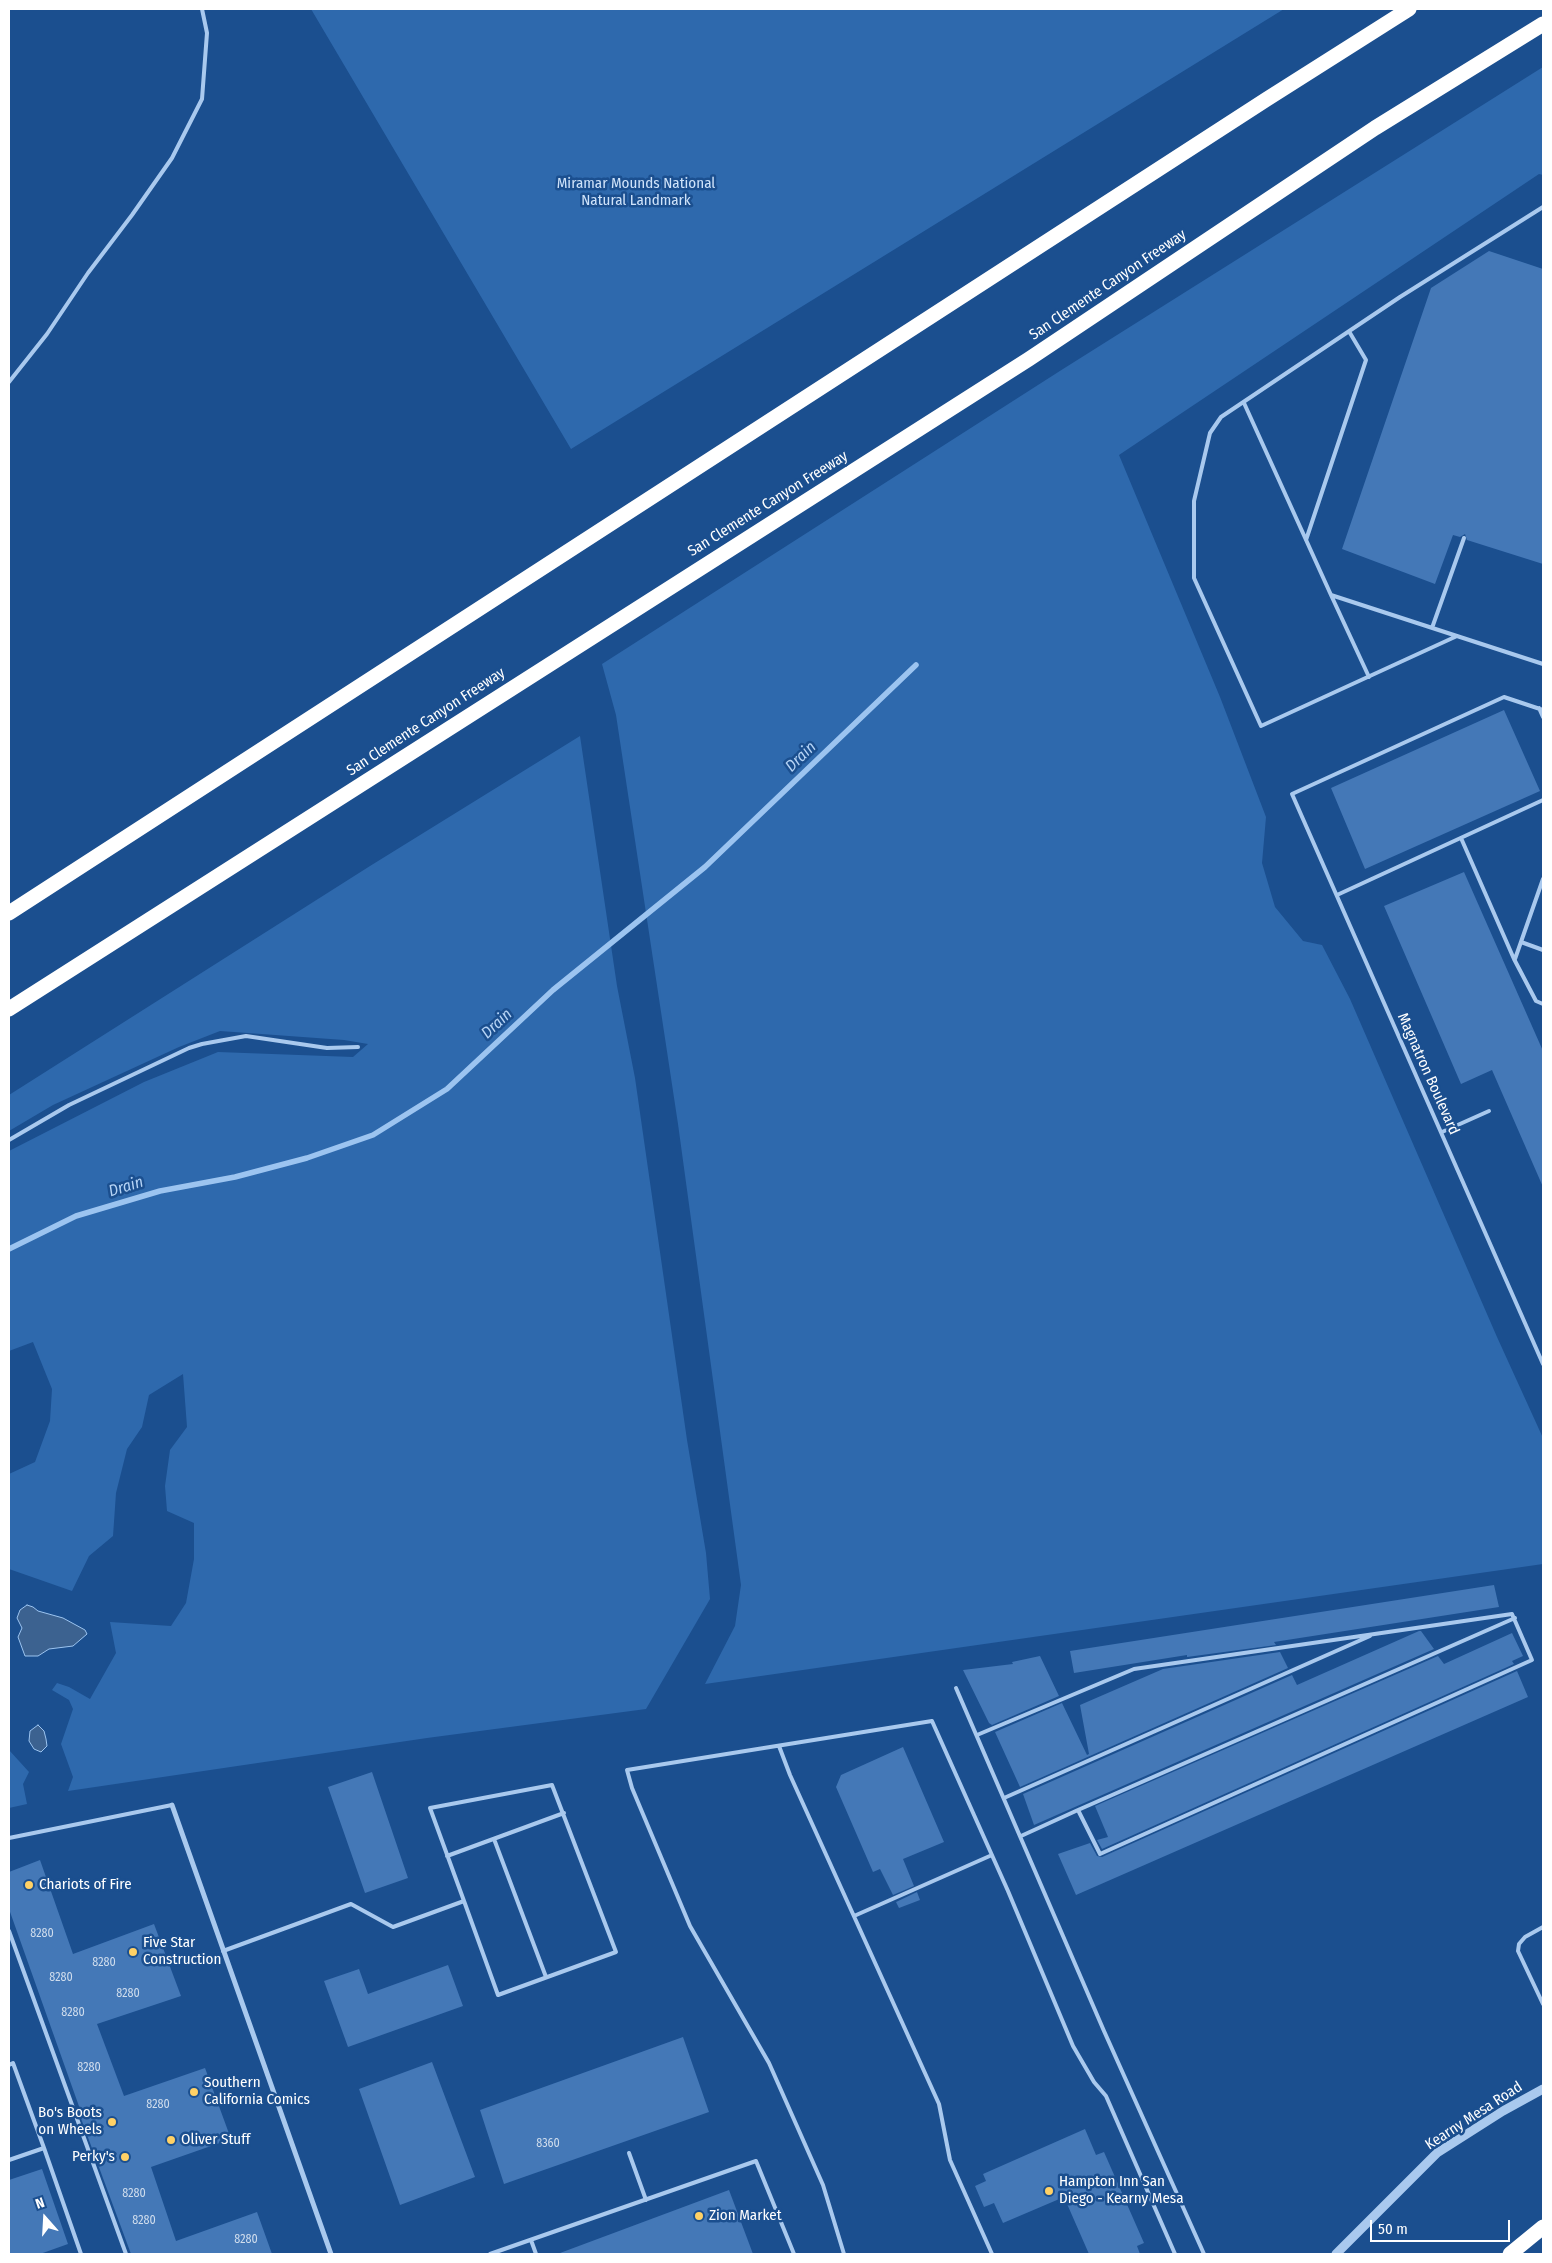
<!DOCTYPE html>
<style>
body{margin:0}
#map{position:relative;width:1552px;height:2263px;overflow:hidden;background:#1b4f8f;font-family:"Fira Sans Condensed",sans-serif}
canvas{display:block}
.frame{position:absolute;inset:0;border:10px solid #fff;pointer-events:none}
.north{position:absolute;left:20px;top:2193px;width:50px;height:50px;-webkit-text-stroke:4px #1b4f8f;paint-order:stroke;rotate:341deg;font-size:14px;font-weight:700;line-height:20px;text-align:center;color:#fff}
.north::after{content:'';display:block;margin:auto;width:18px;height:22px;background:#fff;clip-path:polygon(50% 0,100% 100%,50% 72%,0 100%)}
.scale{position:absolute;left:1370px;top:2220px;width:140px;height:22px;box-sizing:border-box;border:2px solid #fff;border-top:0;padding-left:6px;font-size:15px;line-height:18px;white-space:nowrap;color:#fff;-webkit-text-stroke:4px #1b4f8f;paint-order:stroke}
</style>
<div id="map">
<canvas width="1552" height="2263"></canvas>
<div class="frame"></div>
<div class="north">N</div>
<div class="scale">50 m</div>
</div>
<script>
const context = document.querySelector('canvas').getContext('2d');
context.lineJoin = 'round';
function fill(path, color) { context.fillStyle = color; context.fill(path, 'evenodd'); }
const shape = rows => new Path2D(rows.map(r => 'M' + r).join(''));
function trace(path, color, width, dash) { context.strokeStyle = color; context.lineWidth = width; context.lineCap = dash ? 'butt' : 'round'; context.setLineDash(dash || []); context.stroke(path); }
function write(font, color, halo, rows, align = 'center') {
  context.font = font + ' "Fira Sans Condensed",sans-serif'; context.lineWidth = 5; context.setLineDash([]); context.textBaseline = 'middle'; context.strokeStyle = halo; context.fillStyle = color; for (const [text, x, y, turn = 0] of rows) {
    context.save(); context.translate(x, y); context.rotate((+turn || 0) * Math.PI / 180); context.textAlign = isNaN(turn) ? turn : align; if (halo) context.strokeText(text, 0, 0); context.fillText(text, 0, 0); context.restore();
  }
}
const green = shape([
 [311,9,1284,9,571,449],
 [1543,67,1543,175,1539,174,1119,455,1220,697,1266,817,1262,863,1275,907,1303,941,1322,945,1350,999,1497,1337,1543,1438,1543,1564,705,1684,735,1626,741,1585,678,1124,616,715,602,664,1063,369],
 [580,736,617,986,635,1078,687,1440,706,1553,710,1599,646,1709,427,1738,68,1791,73,1777,61,1744,73,1709,69,1700,52,1690,57,1683,69,1687,90,1699,116,1653,110,1622,171,1626,186,1603,194,1559,194,1523,167,1511,165,1486,170,1450,187,1427,183,1374,149,1395,142,1427,127,1449,116,1493,113,1536,89,1556,72,1591,9,1569,9,1474,35,1462,50,1421,52,1389,33,1342,9,1351,9,1151,144,1082,218,1052,353,1057,368,1044,344,1040,220,1031,179,1047,53,1105,9,1131,9,1095,370,866],
 [9,1750,29,1772,23,1784,27,1804,9,1808]
]);
const water = shape([
 [27,1605,33,1607,38,1611,63,1618,85,1630,87,1634,73,1646,49,1649,38,1656,25,1656,18,1637,22,1628,17,1618,20,1610,27,1605],
 [38,1725,44,1731,46,1739,47,1746,41,1752,34,1749,29,1741,30,1731,38,1725]
]);
const stream = shape([
 [9,1249,76,1216,160,1191,235,1177,307,1158,373,1135,447,1089,553,990,705,867,916,665]
]);
const building = shape([
 [1489,251,1543,269,1543,564,1467,540,1465,534,1460,537,1453,535,1435,584,1342,549,1431,288],
 [1504,710,1540,791,1365,869,1331,788],
 [1464,872,1543,1051,1543,1187,1492,1070,1461,1084,1384,906],
 [1494,1585,1499,1607,1274,1642,1276,1645,1187,1657,1187,1655,1074,1673,1070,1651],
 [1419,1631,1421,1631,1434,1649,1034,1825,1023,1794,1292,1675,1297,1685],
 [1512,1633,1523,1656,1512,1661,1514,1664,1102,1849,1097,1840,1108,1837,1095,1806,1438,1656,1444,1664],
 [1280,1652,1288,1668,1020,1787,995,1732,1062,1703,1087,1755,1089,1754,1080,1705,1163,1669],
 [1040,1656,1059,1696,992,1725,989,1723,963,1670,1013,1664,1012,1662],
 [1517,1671,1528,1697,1076,1895,1058,1854,1090,1843,1097,1856,1102,1857],
 [903,1747,944,1842,903,1859,914,1886,893,1895,880,1869,873,1872,836,1787,841,1775],
 [372,1772,408,1878,365,1893,328,1787],
 [40,1860,73,1954,154,1924,181,1996,97,2024,124,2096,205,2068,231,2139,151,2167,176,2241,257,2212,272,2254,131,2254,79,2113,81,2112,9,1909,9,1872],
 [917,1892,920,1900,899,1908,896,1902],
 [448,1965,463,2006,348,2047,324,1981,359,1969,368,1994],
 [683,2037,709,2112,504,2184,480,2110],
 [432,2062,475,2177,400,2205,359,2089],
 [1085,2129,1096,2155,1104,2152,1144,2243,1137,2246,1140,2254,1089,2254,1064,2197,1003,2223,994,2203,984,2207,975,2186,986,2181,983,2174],
 [42,2169,68,2244,40,2254,9,2254,9,2180],
 [729,2190,753,2254,561,2254,560,2253]
]);
const service = shape([
 [9,382,47,334,88,273,132,215,172,158,202,99,207,33,202,9],
 [1244,403,1331,595,1543,664],
 [1306,540,1366,360,1350,333],
 [1331,595,1369,677],
 [1432,628,1464,538],
 [1457,636,1261,726,1194,578,1194,501,1210,433,1221,417,1400,297,1543,207],
 [1539,708,1543,717],
 [1543,710,1504,697,1292,794,1543,1364],
 [1461,838,1514,959,1536,1001,1543,1004],
 [1337,895,1543,800],
 [1521,942,1543,950],
 [1515,959,1543,879],
 [1442,1132,1489,1111],
 [9,1140,69,1105,189,1048,202,1044,246,1036,327,1048,358,1047],
 [956,1688,1104,2031,1204,2254],
 [977,1735,1134,1669,1512,1614,1532,1660,1100,1854,1078,1810,1021,1836],
 [779,1746,790,1775,939,2104,950,2160,992,2254],
 [1004,1798,1370,1636],
 [1078,1810,1515,1618],
 [9,1838,172,1805],
 [494,1839,546,1977],
 [447,1856,564,1813],
 [854,1916,992,1855],
 [1543,1927,1525,1937,1519,1944,1518,1951,1543,2004],
 [9,1931,126,2254],
 [223,1951,351,1904,393,1927,464,1901,498,1995,616,1952,552,1785,430,1808,464,1901],
 [9,2065,13,2063,44,2148],
 [629,2153,646,2200],
 [9,2160,44,2148,81,2254],
 [531,2240,536,2254],
 [490,2254,756,2161,794,2254],
 [844,2254,823,2185,769,2063,690,1926,632,1788,627,1770,932,1721,1008,1891,1073,2046,1094,2082,1106,2096,1175,2254]
]);
const minor = shape([
 [172,1805,331,2254]
]);
const tertiary = shape([
 [1336,2254,1437,2153,1503,2111,1543,2089]
]);
const motorway = shape([
 [9,913,1267,99,1409,9],
 [9,1009,1029,359,1375,128,1543,24],
 [1510,2254,1543,2227]
]);
const markers = [
 [29,1885,5,"#ffd166"],
 [133,1952,5,"#ffd166"],
 [194,2092,5,"#ffd166"],
 [112,2122,5,"#ffd166"],
 [171,2140,5,"#ffd166"],
 [125,2157,5,"#ffd166"],
 [1049,2191,5,"#ffd166"],
 [699,2216,5,"#ffd166"]
];
const numberNames = [
 ["8280",42,1934],
 ["8280",104,1963],
 ["8280",61,1978],
 ["8280",128,1994],
 ["8280",73,2013],
 ["8280",89,2068],
 ["8280",158,2105],
 ["8360",548,2144],
 ["8280",134,2194],
 ["8280",144,2221],
 ["8280",246,2240]
];
const parkNames = [
 ["Miramar Mounds National",636,184],
 ["Natural Landmark",636,201]
];
const streetNames = [
 ["San Clemente Canyon Freeway",1108,285,-34],
 ["San Clemente Canyon Freeway",768,504,-32],
 ["San Clemente Canyon Freeway",426,722,-33],
 ["Magnatron Boulevard",1428,1074,66],
 ["Kearny Mesa Road",1474,2116,-33]
];
const poiNames = [
 ["Chariots of Fire",39,1885],
 ["Five Star",143,1943],
 ["Construction",143,1960],
 ["Southern",204,2083],
 ["California Comics",204,2100],
 ["Bo's Boots",102,2113,"right"],
 ["on Wheels",102,2130,"right"],
 ["Oliver Stuff",181,2140],
 ["Perky's",115,2157,"right"],
 ["Hampton Inn San",1059,2182],
 ["Diego - Kearny Mesa",1059,2199],
 ["Zion Market",709,2216]
];
const waterNames = [
 ["Drain",801,757,-44],
 ["Drain",497,1024,-43],
 ["Drain",126,1187,-17]
];
fill(green, '#2e69ad');
fill(water, '#3c6290');
trace(water, '#9cc4f0', 1);
trace(stream, '#9cc4f0', 5.5);
fill(building, '#4478b7');
trace(service, '#a9c9ee', 4);
trace(minor, '#a9c9ee', 5);
trace(tertiary, '#a9c9ee', 9);
trace(motorway, '#fff', 15);
for (const [x, y, r, color] of markers) { const dot = new Path2D(); dot.arc(x, y, r, 0, 2 * Math.PI); context.fillStyle = color; context.fill(dot); trace(dot, '#1b4f8f', 2); }
write('12px', '#d0dded', null, numberNames);
write('15px', '#cfe3fa', '#1b4f8f', parkNames);
write('15px', '#fff', '#1b4f8f', streetNames);
write('15px', '#fff', '#1b4f8f', poiNames, 'left');
write('italic 16px', '#b5d3f5', '#1b4f8f', waterNames);
</script>
